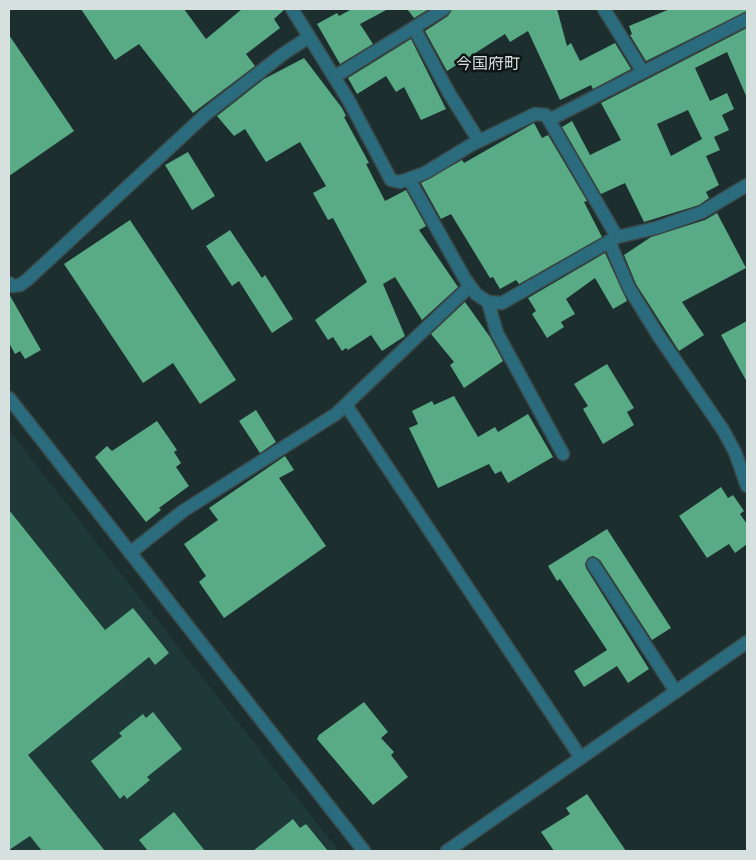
<!DOCTYPE html>
<meta charset="utf-8">
<style>
body{margin:0}
#map{position:relative;width:756px;height:860px;overflow:hidden;background:#1c2e2e;font-family:"Fira Sans",sans-serif}
canvas{display:block}
.frame{position:absolute;inset:0;border:10px solid #d5e0df;pointer-events:none}
</style>
<div id="map">
<canvas width="756" height="860"></canvas>
<div class="frame"></div>
</div>
<script>
const context = document.querySelector('canvas').getContext('2d');
context.lineJoin = 'round';
function fill(path, color) { context.fillStyle = color; context.fill(path, 'evenodd'); }
const shape = rows => new Path2D(rows.map(r => 'M' + r).join(''));
function trace(path, color, width, dash) { context.strokeStyle = color; context.lineWidth = width; context.lineCap = dash ? 'butt' : 'round'; context.setLineDash(dash || []); context.stroke(path); }
function write(font, color, halo, rows, align = 'center') {
  context.font = font + ' "Fira Sans","Noto Sans JP",sans-serif'; context.lineWidth = 5; context.setLineDash([]); context.textBaseline = 'middle'; context.strokeStyle = halo; context.fillStyle = color; for (const [text, x, y, turn = 0] of rows) {
    context.save(); context.translate(x, y); context.rotate((+turn || 0) * Math.PI / 180); context.textAlign = isNaN(turn) ? turn : align; if (halo) context.strokeText(text, 0, 0); context.fillText(text, 0, 0); context.restore();
  }
}
const built = shape([
 [9,430,133,589,339,851,9,851]
]);
const building = shape([
 [81,9,184,9,206,39,242,9,284,10,274,19,280,28,246,54,255,66,193,113,139,44,115,60],
 [352,9,388,9,360,24,373,44,340,64,317,24,337,13,339,16],
 [407,9,429,9,414,18],
 [452,9,557,9,567,46,571,43,580,61,615,43,631,69,593,89,591,85,560,100,528,31,510,42,505,34,447,71,425,31,448,16],
 [670,9,747,9,747,11,646,61,630,35,632,34,629,26],
 [747,28,747,98,727,52,695,68,710,101,727,93,734,109,722,115,729,130,714,137,720,150,706,156,719,185,706,192,709,198,699,205,644,222,625,183,601,194,562,127,572,121,590,155,621,140,601,103],
 [688,110,702,139,671,156,657,124],
 [9,35,74,131,9,176],
 [411,39,446,109,421,120,404,87,396,92,386,76,357,94,348,78],
 [304,58,342,108,346,116,344,117,369,163,366,164,385,201,406,190,426,226,419,230,458,287,422,320,395,277,383,284,405,336,382,351,371,335,348,350,346,348,342,351,333,337,328,340,315,320,367,282,333,218,328,220,313,193,326,186,300,142,266,162,245,129,234,136,217,116,264,79],
 [534,123,542,138,548,135,587,201,584,202,602,237,519,284,516,280,500,289,493,277,490,278,451,214,441,219,421,183,462,160,464,163],
 [188,152,215,196,192,210,165,165],
 [717,213,746,268,682,302,704,335,679,351,636,284,624,255,651,237,705,220],
 [130,220,236,380,200,404,173,363,143,383,64,264],
 [230,230,262,278,265,275,293,319,272,333,239,281,232,286,206,246],
 [605,253,627,301,613,309,595,278,566,299,575,314,561,322,564,327,547,338,532,314,536,311,528,298],
 [9,294,41,350,25,359,20,351,15,354,9,343],
 [465,302,490,337,503,361,464,388,450,365,454,362,431,334],
 [747,321,747,382,721,335],
 [607,364,634,408,627,412,634,425,603,444,583,409,588,406,574,384],
 [454,396,478,437,495,427,498,432,528,414,553,457,508,483,501,471,495,474,489,464,438,488,409,428,418,424,412,411,432,401,434,405],
 [256,410,276,442,260,453,239,421],
 [157,421,177,450,174,452,181,463,176,467,189,486,159,508,161,510,146,522,95,457,107,446,112,451],
 [285,456,294,470,279,478,326,546,224,618,199,582,206,576,184,544,218,520,209,508],
 [721,487,728,498,733,495,744,511,740,514,747,524,747,544,735,553,729,544,707,558,679,516],
 [9,510,105,630,133,608,169,653,155,665,149,657,28,755,105,851,42,851,30,836,9,850],
 [607,529,671,628,652,640,600,560,593,556,588,558,585,564,586,568,649,669,628,683,617,666,584,687,574,671,607,650,560,579,557,581,548,566],
 [364,702,388,732,381,738,394,752,391,755,408,777,373,805,317,739,319,735],
 [153,712,182,749,147,777,150,780,127,799,124,795,120,799,91,761,122,736,119,733,143,714,146,718],
 [587,794,626,851,554,851,541,832,570,814,566,808],
 [174,812,189,831,205,851,148,851,139,840],
 [293,819,300,828,306,824,328,851,253,851]
]);
const minor = shape([
 [292,9,349,101,391,180,400,182,425,173,471,145,535,114,546,115,617,237],
 [604,9,643,72],
 [414,28,449,93,479,141],
 [334,77,444,9],
 [549,120,747,19],
 [409,179,465,279,476,294,488,302,502,303,617,237,656,228,702,212,747,185],
 [609,241,629,288,658,335,723,430,735,452,747,486],
 [9,283,12,286,20,285,27,280,206,114,283,54,309,37],
 [488,302,497,333,563,454],
 [346,405,581,758],
 [130,553,183,511,336,414,470,286],
 [593,564,676,692]
]);
const tertiary = shape([
 [9,398,364,851],
 [447,851,747,642]
]);
const neighbourhoodNames = [
 ["今国府町",488,65]
];
fill(built, '#1e3937');
fill(building, '#59ab85');
trace(minor, '#3a4a4a', 15);
trace(tertiary, '#3a4a4a', 15);
trace(minor, '#2b6b7e', 12);
trace(tertiary, '#2b6b7e', 12);
write('16px', '#d5e0df', '#0d1514', neighbourhoodNames);
</script>
